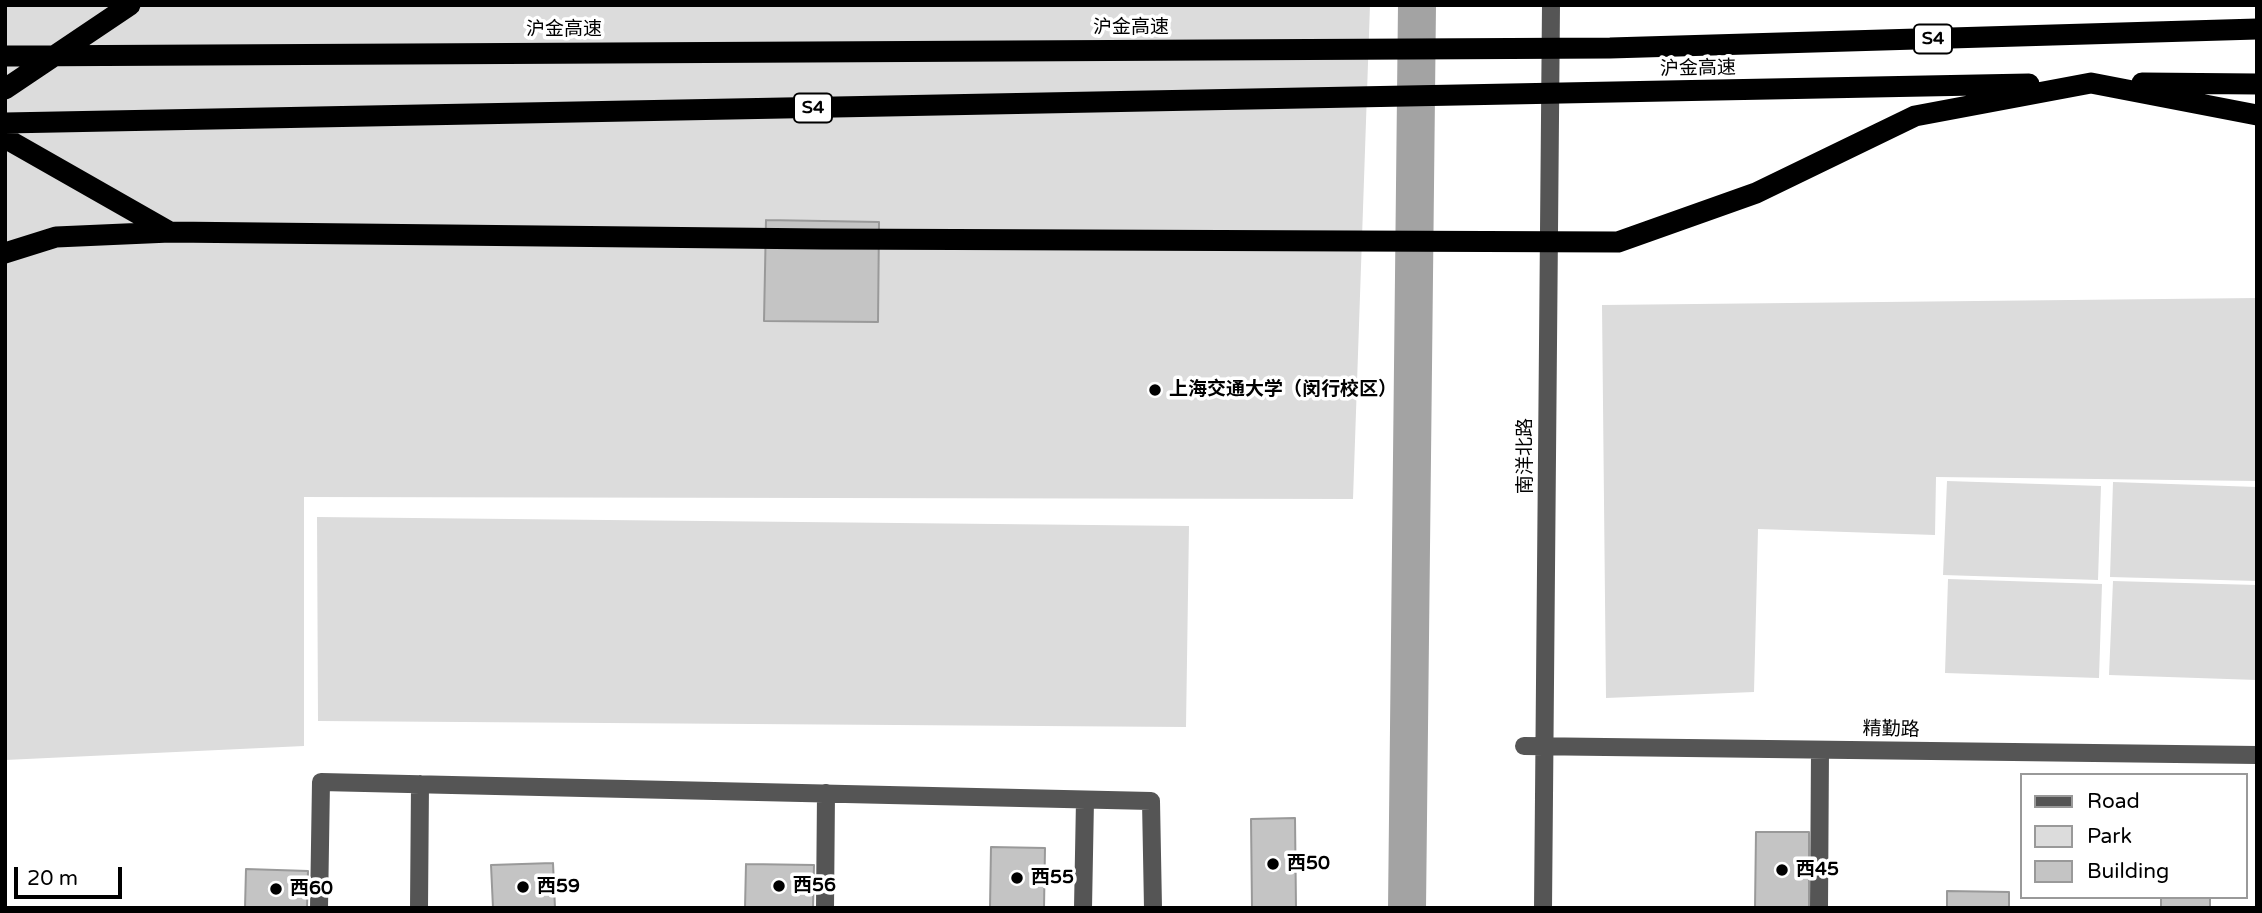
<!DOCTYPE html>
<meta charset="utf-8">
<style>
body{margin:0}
#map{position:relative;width:2262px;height:913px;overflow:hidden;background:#fff;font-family:"Varela Round",sans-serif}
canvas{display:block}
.frame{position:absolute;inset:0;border:7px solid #000;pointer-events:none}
.legend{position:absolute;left:2020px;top:773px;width:228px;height:126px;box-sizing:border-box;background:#fff;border:2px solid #999;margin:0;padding:9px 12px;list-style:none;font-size:21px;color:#000}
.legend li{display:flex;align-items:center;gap:14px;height:35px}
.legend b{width:35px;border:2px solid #999}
.scale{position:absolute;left:14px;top:867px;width:108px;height:32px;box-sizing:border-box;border:4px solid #000;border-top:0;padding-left:9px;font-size:21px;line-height:24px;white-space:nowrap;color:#000;-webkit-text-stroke:5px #fff;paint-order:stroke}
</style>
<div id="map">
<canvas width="2262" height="913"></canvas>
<div class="frame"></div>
<ul class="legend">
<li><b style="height:9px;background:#555"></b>Road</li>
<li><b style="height:19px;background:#dcdcdc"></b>Park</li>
<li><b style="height:19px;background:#c4c4c4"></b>Building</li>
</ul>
<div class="scale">20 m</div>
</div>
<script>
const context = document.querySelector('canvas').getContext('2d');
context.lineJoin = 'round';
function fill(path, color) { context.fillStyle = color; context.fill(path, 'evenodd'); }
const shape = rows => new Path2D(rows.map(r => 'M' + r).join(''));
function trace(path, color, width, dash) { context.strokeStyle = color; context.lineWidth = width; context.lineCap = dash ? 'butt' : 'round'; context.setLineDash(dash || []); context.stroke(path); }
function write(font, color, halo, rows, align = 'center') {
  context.font = font + ' "Varela Round","Noto Sans SC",sans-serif'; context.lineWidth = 7; context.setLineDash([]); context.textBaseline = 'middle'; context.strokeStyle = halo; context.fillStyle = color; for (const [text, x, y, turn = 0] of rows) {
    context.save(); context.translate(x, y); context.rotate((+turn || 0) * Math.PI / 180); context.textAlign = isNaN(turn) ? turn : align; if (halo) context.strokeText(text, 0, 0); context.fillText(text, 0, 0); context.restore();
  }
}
const green = shape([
 [5,5,1370,5,1353,499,304,497,304,746,5,760],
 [2257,298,2257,481,1936,477,1935,535,1758,529,1754,692,1606,698,1602,305],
 [1947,481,2101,486,2098,580,1943,575],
 [2113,482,2257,487,2257,581,2110,577],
 [317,517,1189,526,1186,727,318,721],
 [1948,579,2102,584,2099,678,1945,673],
 [2113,581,2257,585,2257,680,2109,675]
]);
const canal = shape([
 [1407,908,1417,5]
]);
const building = shape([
 [766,220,879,222,878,322,764,321,766,220],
 [1295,818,1296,908,1252,908,1251,819,1295,818],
 [1756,832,1809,832,1809,908,1755,908,1756,832],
 [991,847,1045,848,1044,908,990,908,991,847],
 [553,863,555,908,493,908,491,865,553,863],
 [746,864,814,865,813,908,745,908,746,864],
 [246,869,308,871,307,908,245,908,246,869],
 [1947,891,2009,892,2009,908,1947,908,1947,891],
 [2161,897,2210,897,2210,908,2161,908,2161,897]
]);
const minor = shape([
 [1524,746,2257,755],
 [319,908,321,782,1151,801,1153,908],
 [419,908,420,784],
 [825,908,826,793],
 [1083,908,1085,800],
 [1543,908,1551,5],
 [1819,908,1820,750]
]);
const highway = shape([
 [5,56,1610,48,2257,29],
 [2142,83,2257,84],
 [5,89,130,5],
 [5,123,2029,84],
 [5,138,170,232],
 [5,253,56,237,170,232,822,239,1618,242,1756,193,1915,116,2091,83,2257,115]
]);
const markers = [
 [1155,390,7,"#000"],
 [1273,864,7,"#000"],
 [1782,870,7,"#000"],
 [1017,878,7,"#000"],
 [779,886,7,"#000"],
 [523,887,7,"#000"],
 [276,889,7,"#000"]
];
const shields = [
 [1933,39,38],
 [813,108,38]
];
const shieldNames = [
 ["S4",1933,39],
 ["S4",813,108]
];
const streetNames = [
 ["沪金高速",1131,28],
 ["沪金高速",564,30],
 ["沪金高速",1698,69,-1],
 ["南洋北路",1526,456,-90],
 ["精勤路",1891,730,1]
];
const poiNames = [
 ["上海交通大学（闵行校区）",1169,390],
 ["西50",1287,864],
 ["西45",1796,870],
 ["西55",1031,878],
 ["西56",793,886],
 ["西59",537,887],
 ["西60",290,889]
];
fill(green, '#dcdcdc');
trace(canal, '#a3a3a3', 38);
fill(building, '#c4c4c4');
trace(building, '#999', 2);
trace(minor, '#555', 18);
trace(highway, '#000', 21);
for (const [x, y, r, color] of markers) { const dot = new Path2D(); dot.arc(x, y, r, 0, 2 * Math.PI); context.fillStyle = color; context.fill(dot); trace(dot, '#fff', 2.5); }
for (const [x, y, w] of shields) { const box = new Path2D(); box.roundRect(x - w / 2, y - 14.5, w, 29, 5); context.fillStyle = '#fff'; context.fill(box); trace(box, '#000', 2); }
write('bold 18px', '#000', null, shieldNames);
write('19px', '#000', '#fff', streetNames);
write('bold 19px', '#000', '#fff', poiNames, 'left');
</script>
